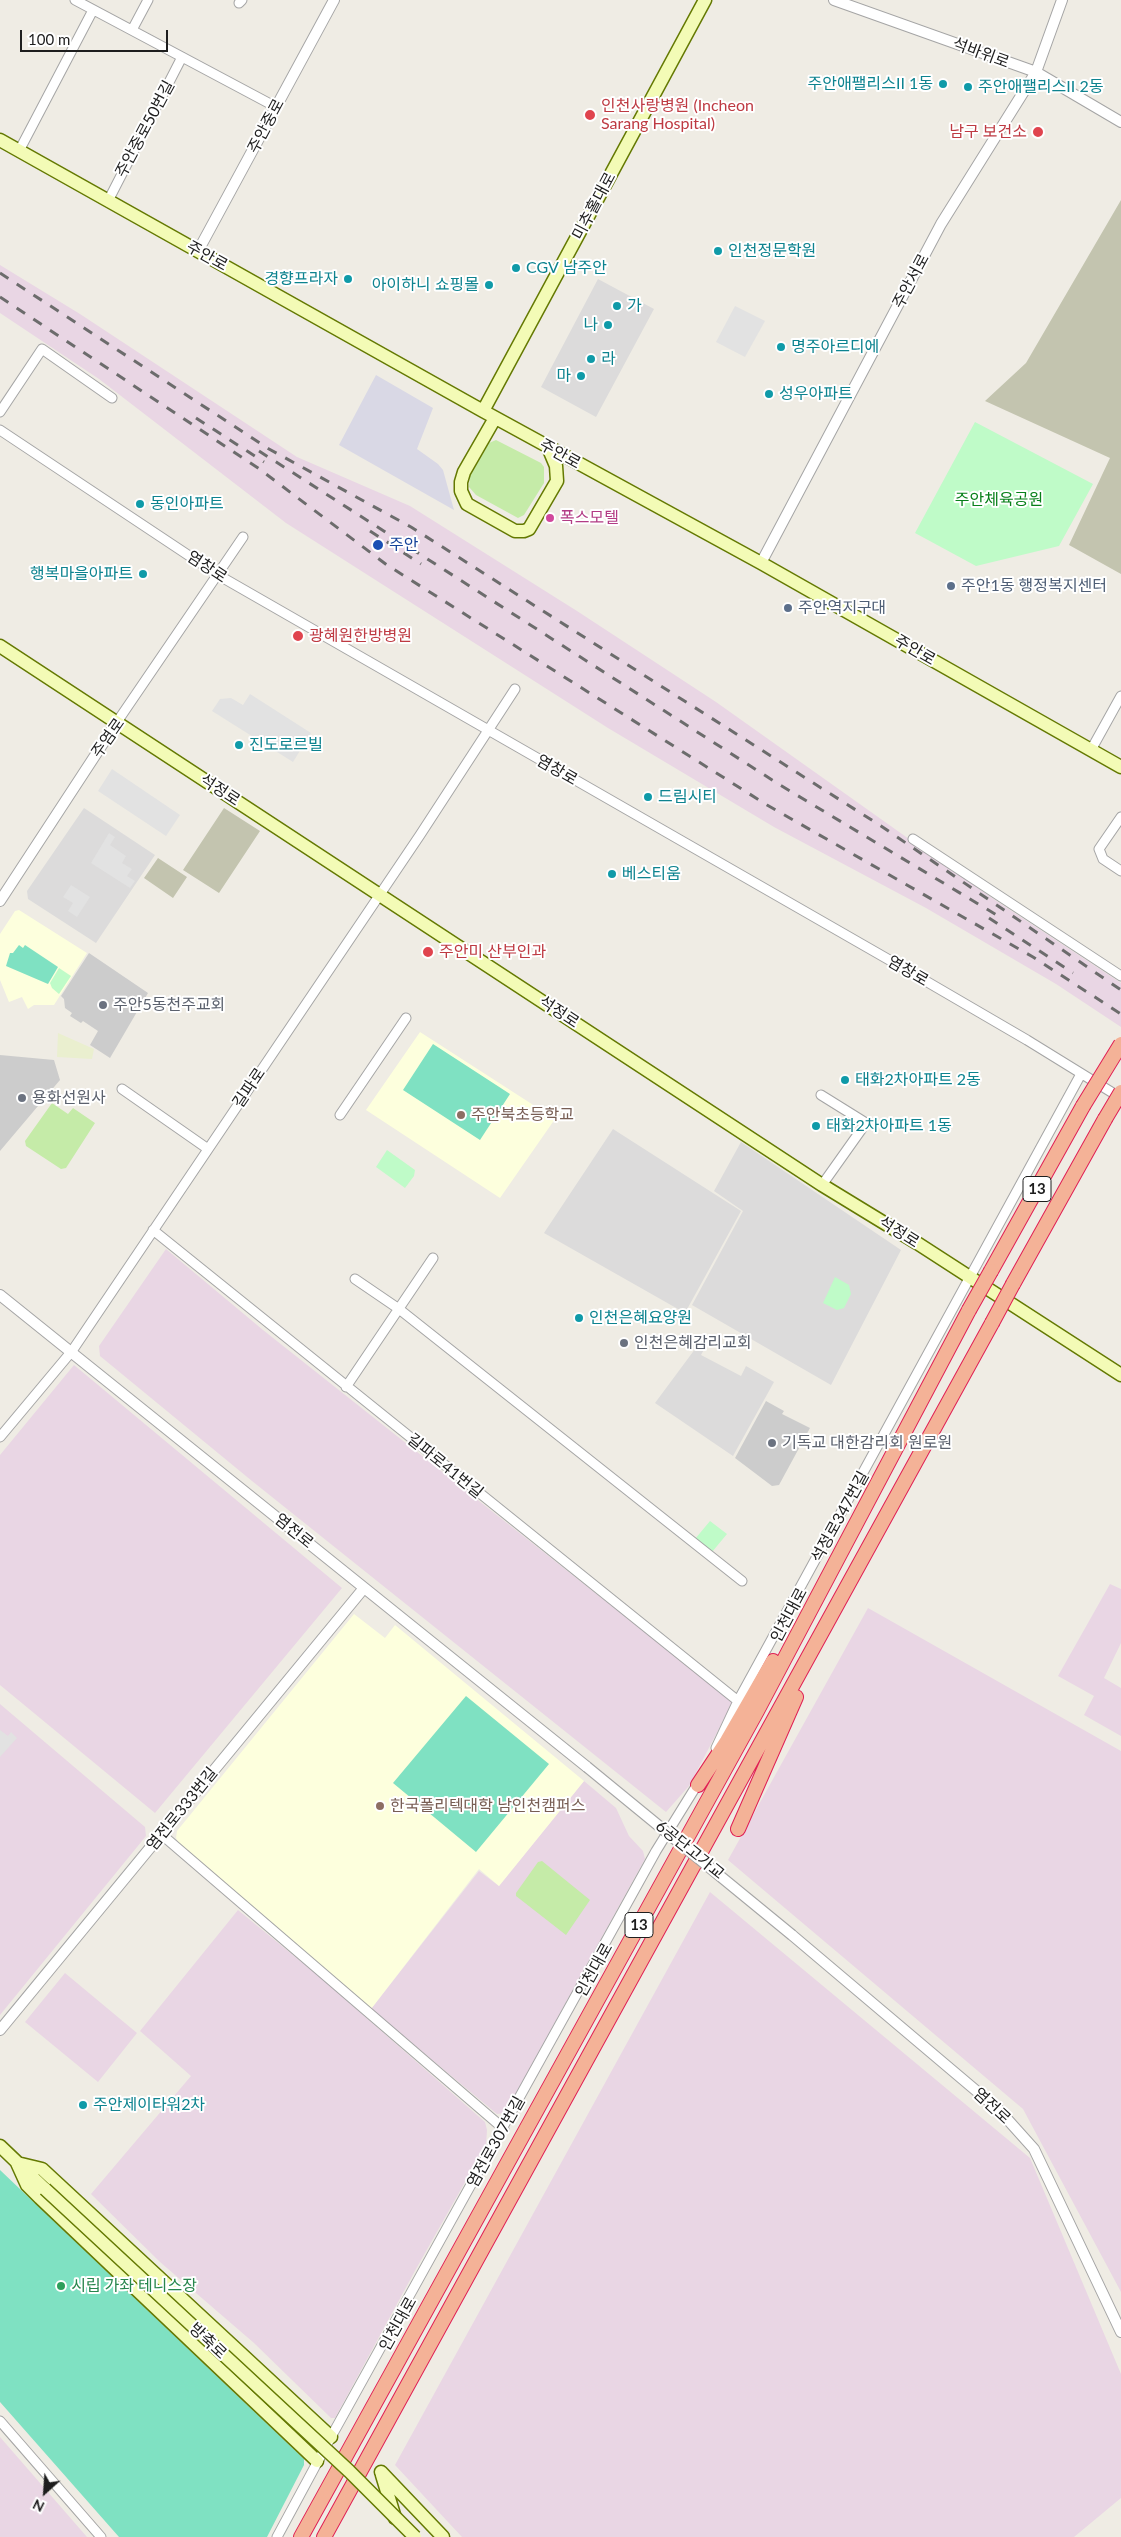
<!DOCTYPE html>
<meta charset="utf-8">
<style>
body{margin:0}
#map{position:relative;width:1121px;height:2537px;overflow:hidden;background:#efece4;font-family:Lato,sans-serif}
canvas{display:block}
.north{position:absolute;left:20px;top:2467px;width:50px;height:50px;-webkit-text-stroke:4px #fff;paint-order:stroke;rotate:206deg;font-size:14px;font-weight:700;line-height:20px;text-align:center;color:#1e1e1e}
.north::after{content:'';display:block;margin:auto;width:18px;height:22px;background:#1e1e1e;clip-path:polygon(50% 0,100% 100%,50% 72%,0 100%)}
.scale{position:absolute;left:20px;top:30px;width:148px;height:22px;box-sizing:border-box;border:2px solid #1e1e1e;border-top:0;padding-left:6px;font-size:15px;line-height:18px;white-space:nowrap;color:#1e1e1e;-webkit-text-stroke:4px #fff;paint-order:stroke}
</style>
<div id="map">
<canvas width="1121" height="2537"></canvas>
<div class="north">N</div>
<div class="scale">100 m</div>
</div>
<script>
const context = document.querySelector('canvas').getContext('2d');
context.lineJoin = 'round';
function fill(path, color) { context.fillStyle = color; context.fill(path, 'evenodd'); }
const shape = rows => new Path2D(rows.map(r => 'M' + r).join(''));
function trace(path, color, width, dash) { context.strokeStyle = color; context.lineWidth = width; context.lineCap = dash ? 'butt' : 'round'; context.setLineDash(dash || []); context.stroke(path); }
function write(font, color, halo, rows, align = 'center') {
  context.font = font + ' Lato,"Noto Sans KR",sans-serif'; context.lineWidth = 4; context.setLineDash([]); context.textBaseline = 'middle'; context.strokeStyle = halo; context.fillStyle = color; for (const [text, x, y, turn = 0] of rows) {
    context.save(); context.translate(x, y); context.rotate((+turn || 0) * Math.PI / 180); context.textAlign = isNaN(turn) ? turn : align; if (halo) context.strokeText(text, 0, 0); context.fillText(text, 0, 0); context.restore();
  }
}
const residential = shape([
 [598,279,654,309,596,417,541,387],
 [84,808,155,855,96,943,28,899,27,891],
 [613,1129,741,1211,685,1313,544,1233],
 [741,1142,901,1250,831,1385,692,1305,743,1211,714,1191],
 [701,1341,707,1344,701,1355,741,1376,746,1366,774,1382,733,1456,655,1403]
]);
const industrial = shape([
 [0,265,80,314,297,457,410,506,577,611,716,702,995,900,1121,983,1121,1027,1056,984,926,908,774,827,608,728,286,523,99,379,0,313],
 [166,1249,263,1330,733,1702,689,1786,666,1812,252,1481,100,1356,99,1346],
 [74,1365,342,1588,155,1813,0,1685,0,1455],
 [1110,1584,1121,1589,1121,1643,1104,1678,1121,1688,1121,1736,1084,1715,1094,1696,1058,1676],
 [868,1608,1121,1751,1121,2292,1023,2109,728,1860],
 [0,1704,145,1827,146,1836,0,2015],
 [584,1781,616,1808,629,1836,643,1851,645,1859,505,2113,497,2114,371,2009,479,1871,499,1886],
 [710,1892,1030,2158,1121,2374,1121,2498,1074,2537,462,2537,395,2465],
 [238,1910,321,1978,485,2122,487,2130,486,2145,416,2269,335,2418,331,2418,254,2343,160,2262,91,2194,191,2076,140,2031],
 [65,1973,137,2033,98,2082,25,2022],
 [0,2437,87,2537,0,2537]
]);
const education = shape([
 [19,910,87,953,54,1005,34,1005,28,1009,22,997,9,1002,0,980,0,934,15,911],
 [420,1032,555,1119,500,1198,366,1110],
 [354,1614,385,1638,395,1625,584,1781,499,1886,479,1869,371,2009,182,1848,176,1838,177,1831]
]);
const religious = shape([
 [89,953,148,993,110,1058,90,1045,98,1031,83,1021,81,1023,70,1016,72,1013,65,1008,64,999,61,996],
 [0,1055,54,1060,60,1080,0,1151],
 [766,1401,784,1411,782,1414,810,1428,779,1485,772,1486,735,1458]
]);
const construction = shape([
 [1121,200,1121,574,1069,545,1110,458,985,401,1026,363],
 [224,808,260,831,219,893,183,870],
 [158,858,187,877,173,898,144,878]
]);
const farmland = shape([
 [58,1033,94,1049,92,1059,57,1057]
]);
const grass = shape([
 [496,440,541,463,544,467,544,483,524,515,518,518,476,495,469,487,470,476,489,443],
 [52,1103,68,1114,73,1108,95,1123,66,1168,61,1169,26,1146,25,1141],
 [542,1861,590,1900,566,1935,516,1896,516,1893,538,1862]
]);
const park = shape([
 [975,422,1093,484,1059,546,976,566,915,533],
 [59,968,71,976,59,994,52,988,50,983],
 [387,1150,415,1170,414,1176,405,1188,376,1167],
 [835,1277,849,1285,851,1294,844,1308,837,1310,823,1303],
 [710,1521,727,1534,712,1552,695,1539]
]);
const pitch = shape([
 [19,945,23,948,25,945,58,967,48,984,6,966,10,953,13,953],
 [433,1044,510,1094,480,1140,403,1090],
 [466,1696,549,1764,476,1852,393,1783],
 [0,2170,304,2459,304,2465,267,2537,119,2537,0,2402]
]);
const parking = shape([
 [735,306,765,321,745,357,716,342],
 [250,694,311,733,293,762,212,711,220,699,231,698,243,705],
 [112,769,180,815,166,836,98,791],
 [109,833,115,837,110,845,126,856,122,863,132,869,127,876,135,881,130,888,91,863],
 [71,885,90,897,77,917,68,911,73,903,63,897],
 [0,1730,8,1736,11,1732,17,1738,0,1757]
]);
const plaza = shape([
 [376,375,433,408,417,449,438,464,443,470,454,510,339,445]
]);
const minor = shape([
 [75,0,276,107],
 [239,3,242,0],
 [132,30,148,0],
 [19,151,93,10],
 [108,201,182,57],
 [0,412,42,349,112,398],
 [0,430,218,575,912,973,1027,1040,1121,1098],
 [117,722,243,537],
 [1091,750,1121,696],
 [1121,817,1099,849,1103,859,1121,871],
 [913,839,1121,976],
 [122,1089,208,1149],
 [821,1095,866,1123,822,1185],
 [340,1115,406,1018],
 [153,1230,738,1701],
 [355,1279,399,1309,742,1581],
 [346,1387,433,1258],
 [0,1437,72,1351,420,835,515,689],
 [716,1748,738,1701,1081,1074],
 [161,1834,504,2129],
 [0,2421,101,2537],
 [277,2537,331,2437,656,1851,700,1780]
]);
const tertiary = shape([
 [834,0,1036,72,1121,122],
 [198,251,334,0],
 [761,563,941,224,1036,72,1062,0],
 [0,901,117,722],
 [0,1295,587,1767],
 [792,1935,999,2110,1034,2149,1121,2332],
 [0,2030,364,1588]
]);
const secondary = shape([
 [0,140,483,411,761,563,1121,767],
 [483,411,705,0],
 [495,418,464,472,461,482,461,491,467,504,515,531,524,531,529,529,557,481,556,466,548,447],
 [0,646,822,1185,917,1243,1121,1375],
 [0,2146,45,2189],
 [17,2163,27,2185,40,2198,317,2461],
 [17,2163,42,2169,331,2437],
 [381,2472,443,2537],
 [382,2475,395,2518]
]);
const trunk = shape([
 [991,1271,1083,1106],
 [1013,1284,1105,1119],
 [698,1785,727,1741,773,1661],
 [738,1829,796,1697],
 [301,2537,757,1711,969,1310],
 [324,2537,992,1323]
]);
const rail = shape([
 [0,273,269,449,411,527,881,826,1121,990],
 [0,297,258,468,387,565,767,805,1033,957,1121,1014],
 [196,418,264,462],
 [259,451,780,785,1000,917],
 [370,531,421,564],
 [989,918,1073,973]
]);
const tertiaryBridge = shape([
 [587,1767,792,1935]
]);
const secondaryBridge = shape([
 [45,2189,349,2471,415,2537]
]);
const trunkBridge = shape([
 [1083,1106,1121,1044],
 [1105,1119,1121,1092],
 [969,1310,991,1271],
 [992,1323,1013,1284]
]);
const markers = [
 [943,84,5,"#0f9aa8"],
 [968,87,5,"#0f9aa8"],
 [590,115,6,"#e0444e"],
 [1038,132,6,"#e0444e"],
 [718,251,5,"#0f9aa8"],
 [516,268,5,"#0f9aa8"],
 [348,279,5,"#0f9aa8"],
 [489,285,5,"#0f9aa8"],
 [617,306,5,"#0f9aa8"],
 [608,325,5,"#0f9aa8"],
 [781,347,5,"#0f9aa8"],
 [591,359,5,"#0f9aa8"],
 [581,376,5,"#0f9aa8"],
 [769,394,5,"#0f9aa8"],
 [140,504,5,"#0f9aa8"],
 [550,518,5,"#d1479c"],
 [378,545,6,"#1a4fb4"],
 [143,574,5,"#0f9aa8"],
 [951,586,5,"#5c6f8a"],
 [788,608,5,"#5c6f8a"],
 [298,636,6,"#e0444e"],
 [239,745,5,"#0f9aa8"],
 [648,797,5,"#0f9aa8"],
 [612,874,5,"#0f9aa8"],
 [428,952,6,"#e0444e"],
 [103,1005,5,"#6b7280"],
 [845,1080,5,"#0f9aa8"],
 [22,1098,5,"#6b7280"],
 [461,1115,5,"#8d6e63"],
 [816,1126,5,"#0f9aa8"],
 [579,1318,5,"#0f9aa8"],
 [624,1343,5,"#6b7280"],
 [772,1443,5,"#6b7280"],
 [380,1806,5,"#8d6e63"],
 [83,2105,5,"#0f9aa8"],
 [61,2286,5,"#2e9e5b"]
];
const shields = [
 [1037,1189,28],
 [639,1925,28]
];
const shieldNames = [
 ["13",1037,1189],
 ["13",639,1925]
];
const streetNames = [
 ["석바위로",981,53,20],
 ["주안중로",266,126,-62],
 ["주안중로50번길",145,129,-62],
 ["미추홀대로",594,206,-62],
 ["주안로",207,256,29],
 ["주안서로",911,281,-62],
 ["주안로",560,454,29],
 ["염창로",207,567,33],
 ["주안로",915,650,30],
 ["주염로",108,738,-55],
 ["염창로",557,770,30],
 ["석정로",220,790,33],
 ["염창로",908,971,30],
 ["석정로",559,1012,33],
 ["길파로",249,1088,-56],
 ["석정로",899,1232,32],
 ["길파로41번길",445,1466,39],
 ["석정로347번길",840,1517,-61],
 ["염전로",294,1531,39],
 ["인천대로",789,1615,-62],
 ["염전로333번길",182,1809,-51],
 ["6공단고가교",690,1850,39],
 ["인천대로",594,1970,-61],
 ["염전로",992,2106,43],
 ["염전로307번길",496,2142,-61],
 ["인천대로",398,2324,-61],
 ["방축로",208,2341,43]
];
const cultureNames = [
 ["주안애팰리스II 1동",933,84,"right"],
 ["주안애팰리스II 2동",978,87],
 ["인천정문학원",728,251],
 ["CGV 남주안",526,268],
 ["경향프라자",338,279,"right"],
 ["아이하니 쇼핑몰",479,285,"right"],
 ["가",627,306],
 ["나",598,325,"right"],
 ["명주아르디에",791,347],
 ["라",601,359],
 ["마",571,376,"right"],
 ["성우아파트",779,394],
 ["동인아파트",150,504],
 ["행복마을아파트",133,574,"right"],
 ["진도로르빌",249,745],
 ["드림시티",658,797],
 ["베스티움",622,874],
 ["태화2차아파트 2동",855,1080],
 ["태화2차아파트 1동",826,1126],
 ["인천은혜요양원",589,1318],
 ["주안제이타워2차",93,2105]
];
const healthNames = [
 ["인천사랑병원 (Incheon",601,106],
 ["Sarang Hospital)",601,124],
 ["남구 보건소",1027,132,"right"],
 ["광혜원한방병원",309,636],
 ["주안미 산부인과",439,952]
];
const parkNames = [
 ["주안체육공원",999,500]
];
const hotelNames = [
 ["폭스모텔",560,518]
];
const transitNames = [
 ["주안",389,545]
];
const serviceNames = [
 ["주안1동 행정복지센터",961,586],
 ["주안역지구대",798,608]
];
const worshipNames = [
 ["주안5동천주교회",113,1005],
 ["용화선원사",32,1098],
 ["인천은혜감리교회",634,1343],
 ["기독교 대한감리회 원로원",782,1443]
];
const educationNames = [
 ["주안북초등학교",471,1115],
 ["한국폴리텍대학 남인천캠퍼스",390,1806]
];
const leisureNames = [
 ["시립 가좌 테니스장",71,2286]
];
fill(residential, '#dcdbdb');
fill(industrial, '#e9d6e4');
fill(education, '#fdffdd');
fill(religious, '#ccc');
fill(construction, '#c3c4af');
fill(farmland, '#eaefcf');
fill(grass, '#c5eba8');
fill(park, '#bffbc8');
fill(pitch, '#7fe1c2');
fill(parking, '#e2e2e2');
fill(plaza, '#d9d8e5');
trace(minor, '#a5a5a5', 11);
trace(tertiary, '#a5a5a5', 12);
trace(secondary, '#647902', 15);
trace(trunk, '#e01f54', 16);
trace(minor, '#fff', 9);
trace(tertiary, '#fff', 10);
trace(secondary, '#f3fbb6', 12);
trace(trunk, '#f4b297', 14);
trace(rail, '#6c6c6c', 3, [10, 10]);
trace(tertiaryBridge, '#a5a5a5', 12, []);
trace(secondaryBridge, '#647902', 15, []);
trace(trunkBridge, '#e01f54', 16, []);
trace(tertiaryBridge, '#fff', 10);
trace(secondaryBridge, '#f3fbb6', 12);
trace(trunkBridge, '#f4b297', 14);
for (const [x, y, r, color] of markers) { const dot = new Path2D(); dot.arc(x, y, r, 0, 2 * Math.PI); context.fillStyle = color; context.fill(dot); trace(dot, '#fff', 2); }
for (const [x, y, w] of shields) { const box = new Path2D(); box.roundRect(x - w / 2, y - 12.5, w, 25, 4); context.fillStyle = '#fff'; context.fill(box); trace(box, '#1e1e1e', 1); }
write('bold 15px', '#1e1e1e', null, shieldNames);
write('16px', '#1e1e1e', '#fff', streetNames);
write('16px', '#0d838f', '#fff', cultureNames, 'left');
write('16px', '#be3a42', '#fff', healthNames, 'left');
write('16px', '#08801a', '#fff', parkNames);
write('16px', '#b23c85', '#fff', hotelNames, 'left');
write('16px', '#164399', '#fff', transitNames, 'left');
write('16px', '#4e5e75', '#fff', serviceNames, 'left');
write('16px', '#5b616d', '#fff', worshipNames, 'left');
write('16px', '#785e54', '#fff', educationNames, 'left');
write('16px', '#27864d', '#fff', leisureNames, 'left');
</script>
